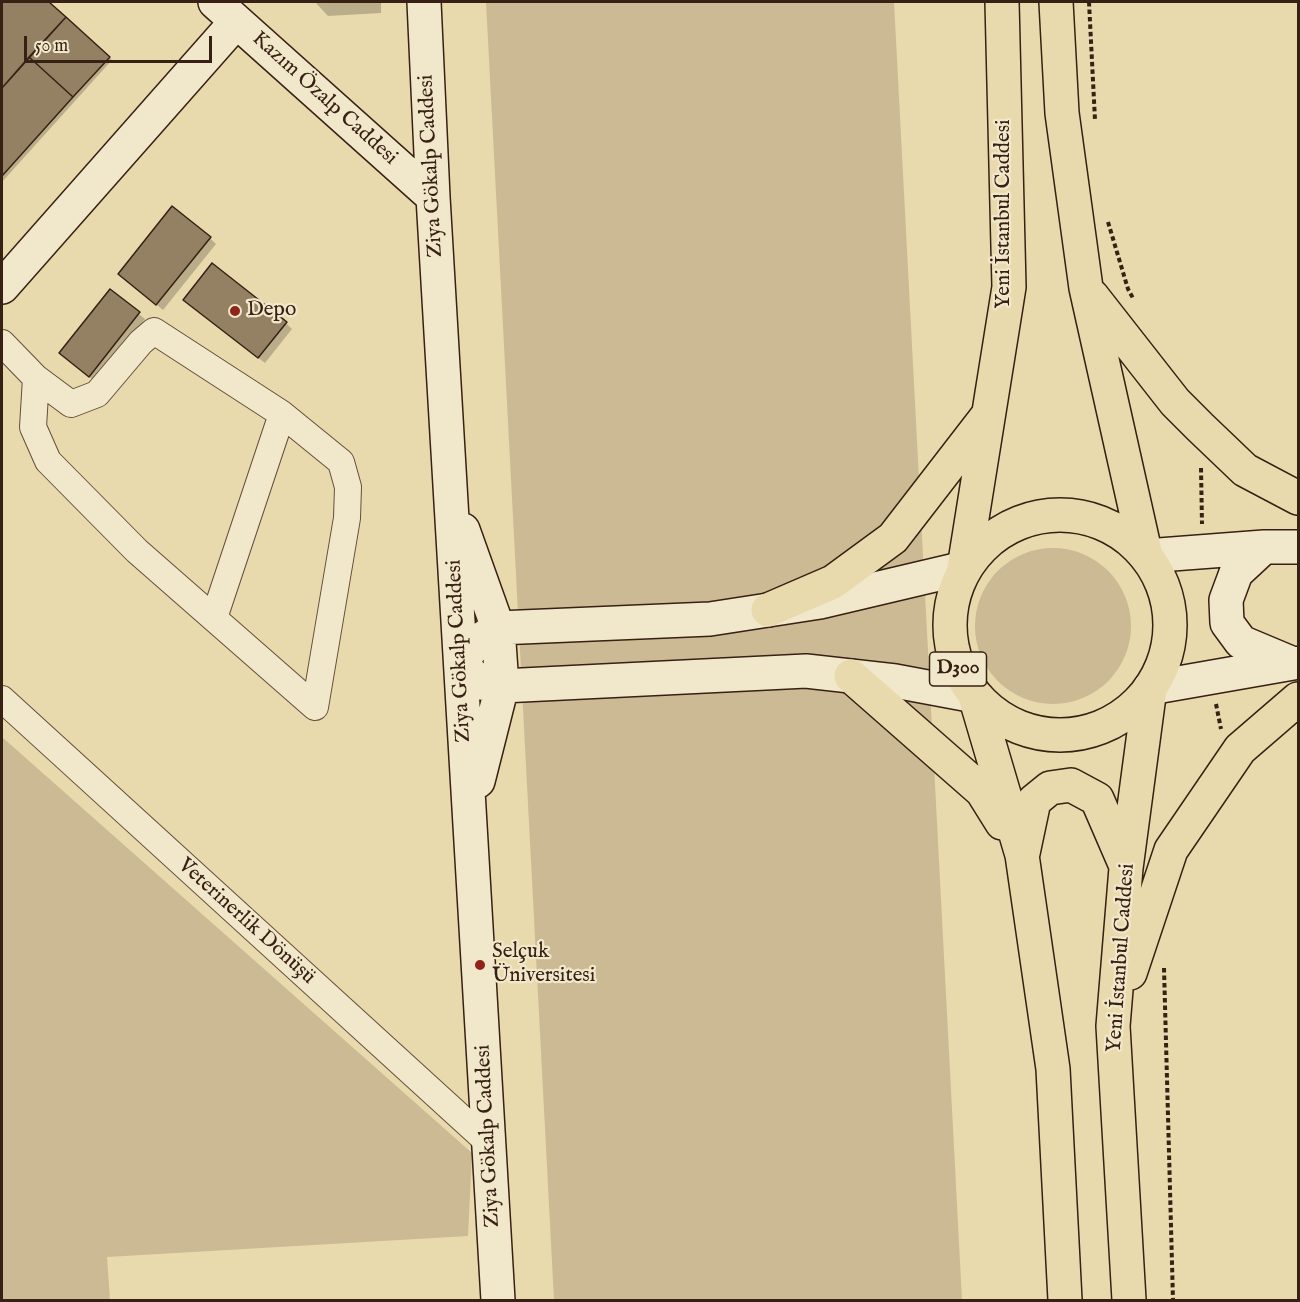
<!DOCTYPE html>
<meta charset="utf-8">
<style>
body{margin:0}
#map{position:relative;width:1300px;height:1302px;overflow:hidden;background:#e9daad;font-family:"IM FELL English",serif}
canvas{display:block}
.frame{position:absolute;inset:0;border:3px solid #372014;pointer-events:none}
.scale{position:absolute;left:24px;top:36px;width:188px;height:27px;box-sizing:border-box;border:3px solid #372014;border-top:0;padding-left:8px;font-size:18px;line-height:21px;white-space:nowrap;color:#372014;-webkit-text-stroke:4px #f1e7ca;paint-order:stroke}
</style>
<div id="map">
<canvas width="1300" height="1302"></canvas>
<div class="frame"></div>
<div class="scale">50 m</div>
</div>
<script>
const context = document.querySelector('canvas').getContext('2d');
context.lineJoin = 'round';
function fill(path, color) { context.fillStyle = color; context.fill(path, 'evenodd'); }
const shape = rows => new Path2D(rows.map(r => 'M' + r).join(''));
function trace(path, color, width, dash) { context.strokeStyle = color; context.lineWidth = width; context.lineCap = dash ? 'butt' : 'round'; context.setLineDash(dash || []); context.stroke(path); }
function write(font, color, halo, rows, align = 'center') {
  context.font = font + ' "IM FELL English",serif'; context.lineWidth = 4.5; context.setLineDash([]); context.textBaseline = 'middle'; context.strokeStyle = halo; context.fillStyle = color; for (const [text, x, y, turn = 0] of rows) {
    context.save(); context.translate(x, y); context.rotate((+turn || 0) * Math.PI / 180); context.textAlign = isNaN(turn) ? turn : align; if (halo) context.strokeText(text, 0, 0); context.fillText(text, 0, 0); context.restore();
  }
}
const green = shape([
 [486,2,894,2,962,1300,554,1300],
 '975 626a78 78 0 1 1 156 0a78 78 0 1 1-156 0Z',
 [2,737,472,1153,468,1236,107,1257,110,1300,2,1300]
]);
const shadow = shape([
 [2,2,47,2,112,60,2,182],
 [315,2,381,2,381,13,328,16],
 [210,238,216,244,163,310,126,280],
 [110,291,145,319,96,382,67,359],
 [191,306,286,323,292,329,265,363]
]);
const building = shape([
 [2,2,49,2,66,17,2,88,2,2],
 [66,17,110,57,73,97,29,57,66,17],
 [29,57,73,97,2,176,2,88,29,57],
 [172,206,211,237,156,305,118,274,172,206],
 [212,263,287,322,258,358,183,300,212,263],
 [110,289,140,312,89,377,59,353,110,289]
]);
const path = shape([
 [1089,2,1095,120],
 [1108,222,1128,289,1134,300],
 [1201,468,1202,524],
 [1216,704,1221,729],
 [1164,968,1173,1300]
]);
const street = shape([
 [2,343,36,378,71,404,97,394,141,342,154,331,282,414,341,462,348,487,347,518,315,707,137,551,48,461,33,427,36,378],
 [214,618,282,414],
 [2,699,490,1144]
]);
const secondary = shape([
 [215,2,433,197],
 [424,2,433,197,498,1300],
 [2,287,236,22],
 [463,530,498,628,502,686,478,781],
 [1264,547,1236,573,1226,600,1227,623,1241,642,1291,663],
 [1146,556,1264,547,1298,547],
 [964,568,820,602,710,619,498,628,474,644,461,664,480,683,502,686,806,671,895,681,975,696],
 [1150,688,1293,663]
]);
const highway = shape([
 [1056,2,1062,113,1086,288,1146,556],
 [1092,296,1175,402,1200,427,1245,470,1298,498],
 '950 625a110 110 0 1 1 220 0a110 110 0 1 1-220 0Z',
 [964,568,1009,287,1002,2],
 [768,610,833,582,893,538,988,415],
 [851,676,982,791,1002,823],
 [975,696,1022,855,1053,1069,1065,1300],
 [1023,853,1034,801,1050,788,1071,785,1097,799,1126,866],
 [1130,973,1171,850,1240,749,1298,699],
 [1129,1300,1113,1026,1126,868,1150,688]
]);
const markers = [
 [235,311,6,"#8f2418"],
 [480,965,6,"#8f2418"]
];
const shields = [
 [958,669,57]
];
const shieldNames = [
 ["D300",958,669]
];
const streetNames = [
 ["Kazım Özalp Caddesi",324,99,42],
 ["Ziya Gökalp Caddesi",432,166,-93],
 ["Yeni İstanbul Caddesi",1005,214,-90],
 ["Ziya Gökalp Caddesi",460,651,-93],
 ["Veterinerlik Dönüşü",246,922,42],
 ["Yeni İstanbul Caddesi",1122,958,-86],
 ["Ziya Gökalp Caddesi",489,1136,-93]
];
const poiNames = [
 ["Depo",247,311],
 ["Selçuk",492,953],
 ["Üniversitesi",492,977]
];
fill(green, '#cbba93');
fill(shadow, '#0003');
fill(building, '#948164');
trace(building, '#372014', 1.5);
trace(street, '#644e3a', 28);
trace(secondary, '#372014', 36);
trace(highway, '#372014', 36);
trace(path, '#372014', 4, [4.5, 3]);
trace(street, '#f1e7ca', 26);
trace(secondary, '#f1e7ca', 33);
trace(highway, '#e9daad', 33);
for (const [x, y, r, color] of markers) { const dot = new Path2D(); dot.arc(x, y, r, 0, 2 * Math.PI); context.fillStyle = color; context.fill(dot); trace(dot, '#f1e7ca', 2); }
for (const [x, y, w] of shields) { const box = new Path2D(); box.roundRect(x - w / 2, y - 17, w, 34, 4.5); context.fillStyle = '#f1e7ca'; context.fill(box); trace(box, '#372014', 1.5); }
write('bold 20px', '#372014', null, shieldNames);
write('21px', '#372014', '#f1e7ca', streetNames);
write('21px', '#372014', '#f1e7ca', poiNames, 'left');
</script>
